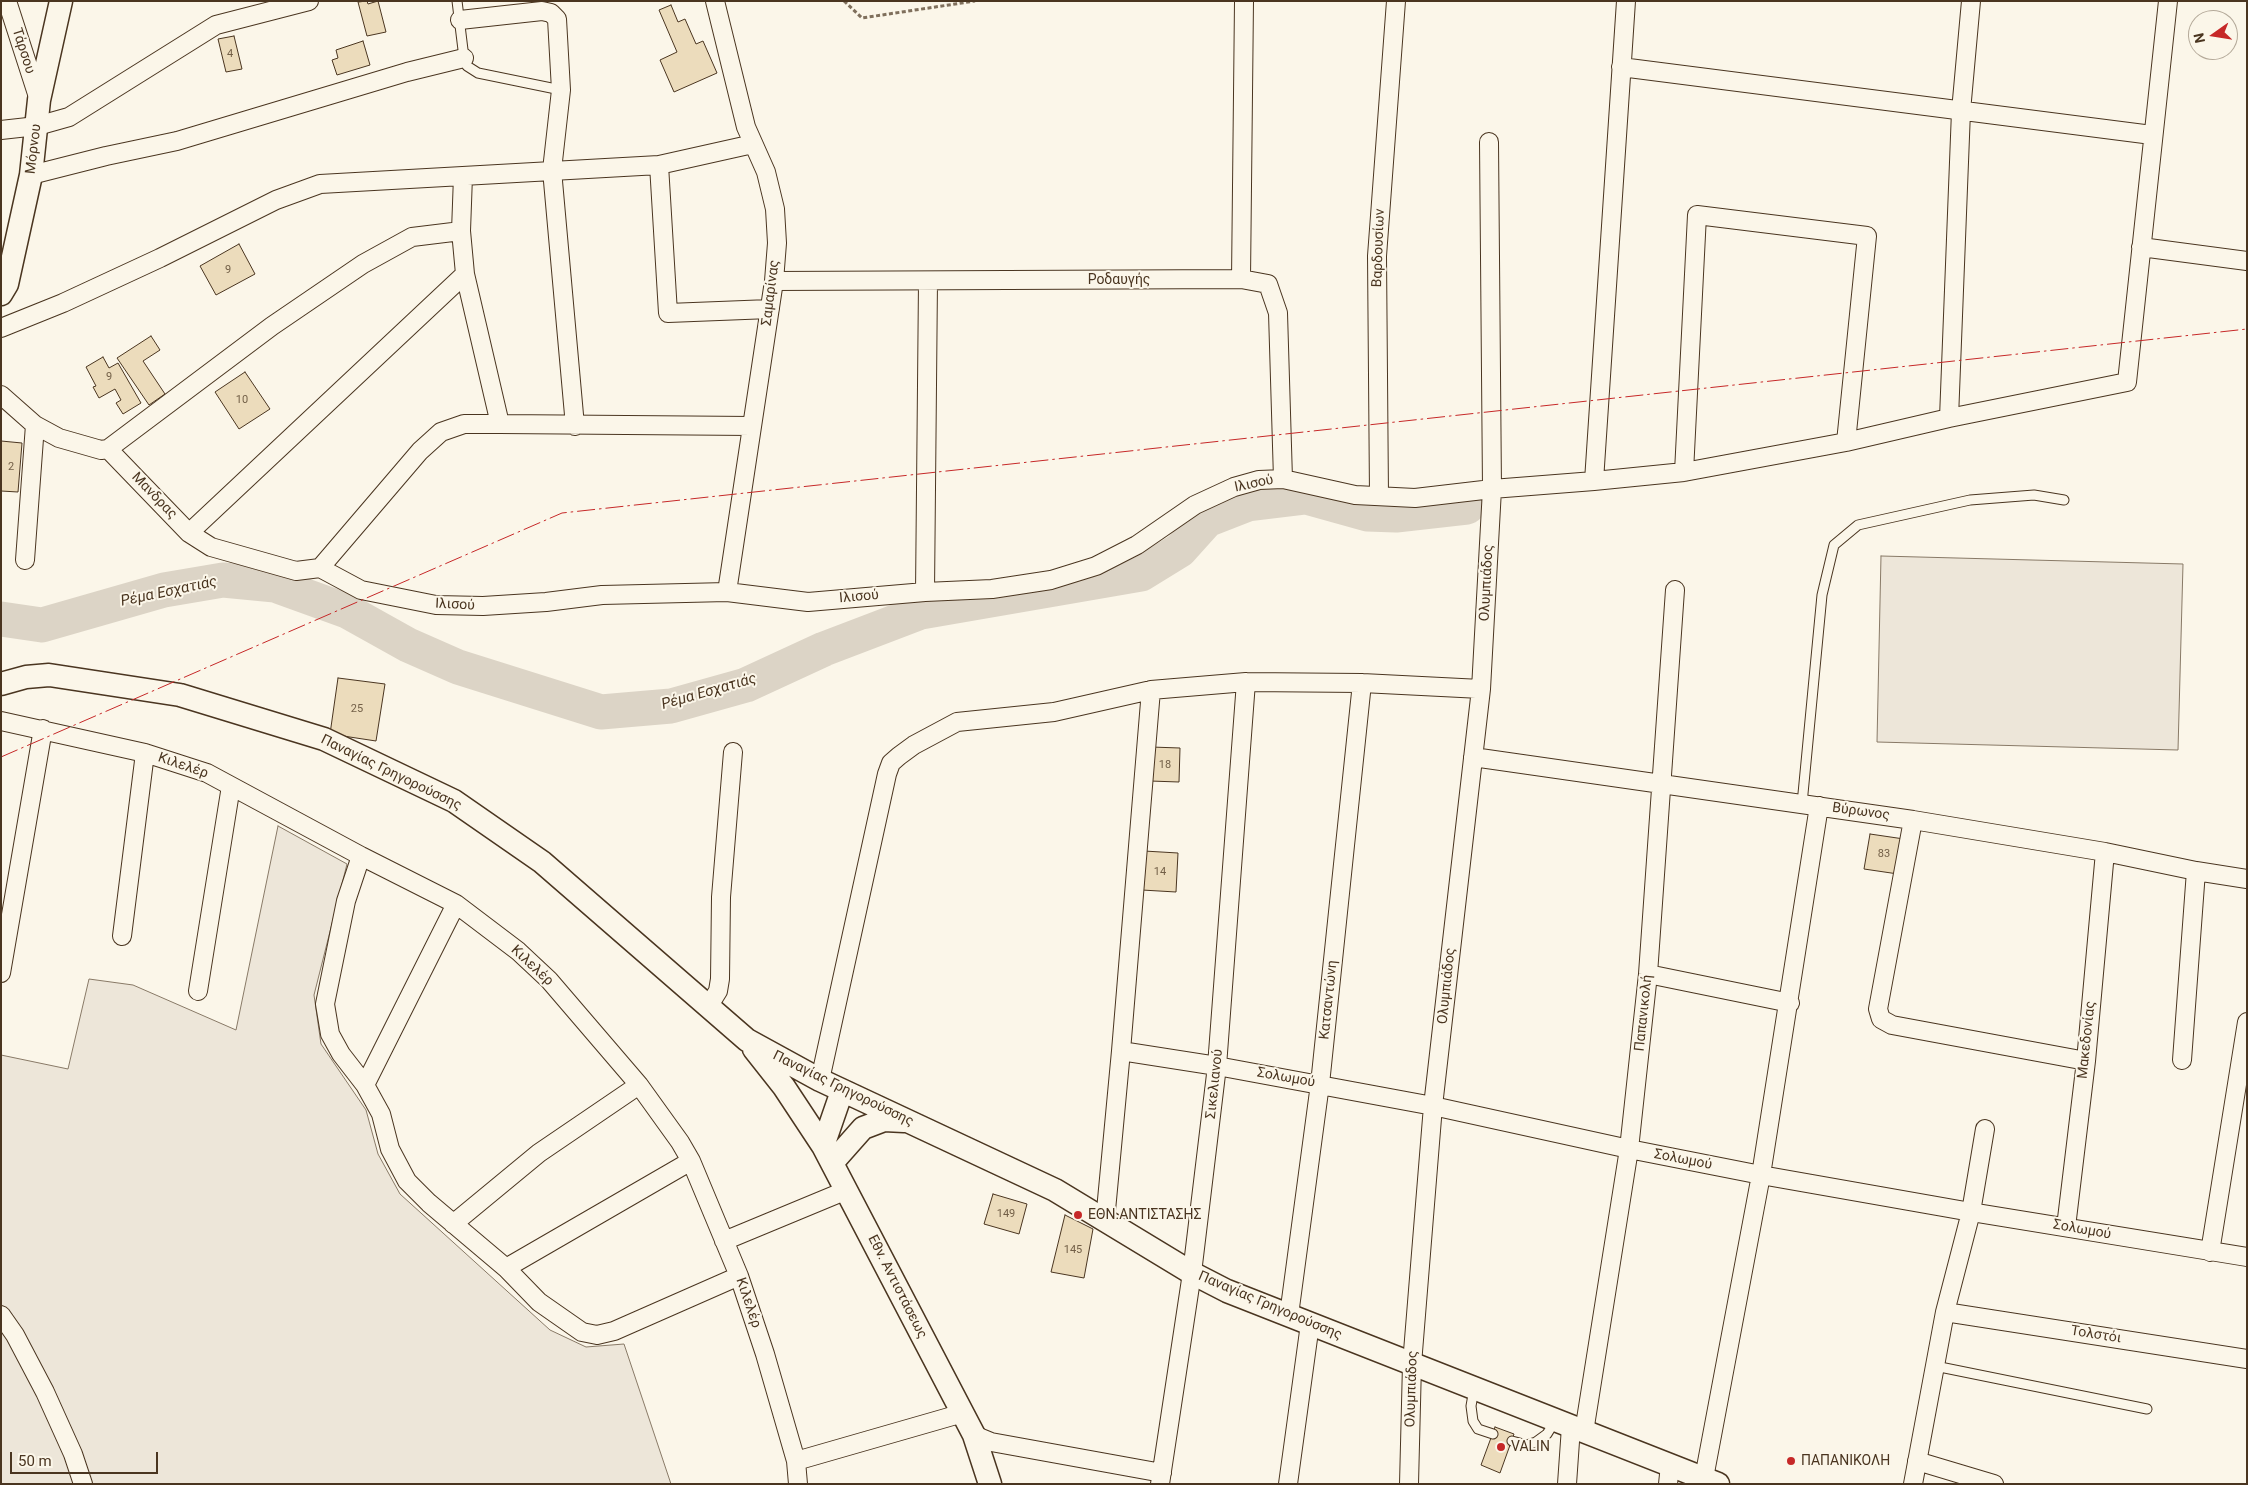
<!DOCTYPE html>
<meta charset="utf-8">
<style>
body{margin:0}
#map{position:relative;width:2248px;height:1485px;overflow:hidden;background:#fbf6e9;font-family:Roboto,sans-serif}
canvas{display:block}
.frame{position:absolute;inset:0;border:2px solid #4a3520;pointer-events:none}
.north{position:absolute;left:2188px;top:10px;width:50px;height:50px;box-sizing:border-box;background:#fbf6e9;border:1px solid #b4a999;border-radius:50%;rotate:257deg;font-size:14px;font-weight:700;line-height:20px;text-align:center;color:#4a3520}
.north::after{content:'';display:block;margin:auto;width:18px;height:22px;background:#c62828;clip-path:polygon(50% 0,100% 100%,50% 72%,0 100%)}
.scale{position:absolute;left:10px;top:1452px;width:148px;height:22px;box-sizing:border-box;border:2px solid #4a3520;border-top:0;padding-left:6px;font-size:15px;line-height:18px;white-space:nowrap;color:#4a3520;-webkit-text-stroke:4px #fbf6e9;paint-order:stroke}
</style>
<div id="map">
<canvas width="2248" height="1485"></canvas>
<div class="frame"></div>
<div class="north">N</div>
<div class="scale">50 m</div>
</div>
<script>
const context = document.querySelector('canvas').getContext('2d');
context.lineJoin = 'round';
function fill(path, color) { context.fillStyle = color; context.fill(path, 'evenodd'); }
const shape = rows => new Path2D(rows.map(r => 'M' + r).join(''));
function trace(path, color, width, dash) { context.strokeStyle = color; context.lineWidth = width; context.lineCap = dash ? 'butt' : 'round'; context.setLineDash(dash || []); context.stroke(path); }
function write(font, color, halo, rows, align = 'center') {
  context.font = font + ' Roboto,sans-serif'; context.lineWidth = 4; context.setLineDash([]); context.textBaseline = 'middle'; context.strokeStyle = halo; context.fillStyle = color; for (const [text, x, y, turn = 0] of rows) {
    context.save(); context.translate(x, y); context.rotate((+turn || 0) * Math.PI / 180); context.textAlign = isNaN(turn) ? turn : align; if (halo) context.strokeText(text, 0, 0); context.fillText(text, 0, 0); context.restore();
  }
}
const green = shape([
 [1881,556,2183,564,2178,750,1877,742,1881,556],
 [278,826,347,864,314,995,321,1044,366,1110,378,1154,400,1194,550,1330,586,1347,624,1344,671,1484,1,1484,1,1055,68,1069,89,979,133,985,236,1030,278,826]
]);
const river = shape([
 [1,619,42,625,164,590,223,580,275,585,347,611,408,645,458,667,601,712,671,706,746,685,824,649,921,612,1141,574,1180,550,1207,520,1248,504,1306,497,1367,514,1396,515,1467,507]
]);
const building = shape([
 [367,1,368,4,378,1,386,32,367,36,358,2,367,1],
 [671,5,678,22,685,19,696,44,703,41,717,73,674,92,660,60,677,52,659,10,671,5],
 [234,36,242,69,226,72,218,39,234,36],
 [363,41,370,65,337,75,332,60,338,58,336,50,363,41],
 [239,244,255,274,216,295,200,266,239,244],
 [151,336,160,350,143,361,165,394,149,405,117,358,151,336],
 [103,357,109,368,118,363,141,403,123,414,116,403,121,400,115,389,99,398,93,387,96,386,86,367,103,357],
 [245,372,270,409,239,429,215,392,245,372],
 [1,441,22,443,18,492,1,491,1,441],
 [338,678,385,684,376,741,330,734,338,678],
 [1151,747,1180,748,1179,782,1150,781,1151,747],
 [1870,834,1904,839,1898,874,1864,869,1870,834],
 [1144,851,1178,853,1176,892,1142,890,1144,851],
 [993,1194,1027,1204,1019,1234,984,1224,993,1194],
 [1065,1215,1093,1229,1084,1278,1051,1272,1065,1215],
 [1495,1427,1514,1434,1500,1473,1481,1465,1495,1427]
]);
const path = shape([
 [844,1,862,18,975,1]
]);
const service = shape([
 [457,1,464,58,467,66,478,73,561,90],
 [1802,804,1822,595,1834,545,1858,525,1970,500,2034,495,2064,500],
 [1935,1366,2147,1409],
 [1474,1389,1471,1406,1473,1421,1478,1429,1493,1434],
 [1512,1441,1527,1445,1536,1442,1547,1434,1555,1421]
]);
const minor = shape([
 [7,1,39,100],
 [715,1,746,127,766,172,775,209,777,243,774,281,727,592],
 [460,20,542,11,551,13,557,19,561,90,552,170,575,426],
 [1621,67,2152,135],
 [1,130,37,126,69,117,216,25,309,1],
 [659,165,668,313,770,309],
 [31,175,106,156,177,141,407,72,464,58],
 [463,176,461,231,465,274,500,424],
 [2141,247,2247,261],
 [1241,279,1244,1],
 [774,281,1241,279,1268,284,1278,313,1283,479],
 [1,328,63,303,160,258,276,200,320,184,659,165,753,144],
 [1,395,35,425,59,438,101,450,108,449,189,533,211,547,296,571,320,568],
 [1949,418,1961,111,1971,1],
 [108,449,272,326,363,264,412,237,461,231],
 [1684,472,1697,215,1867,236,1846,442],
 [1594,481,1626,1],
 [1379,496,1377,256,1396,1],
 [189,533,465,274],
 [25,560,35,425],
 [320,568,361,590,436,605,483,606,546,602,602,595,727,592,808,602,925,592,992,589,1051,580,1096,566,1137,545,1195,505,1234,487,1259,480,1283,479,1355,495,1415,498,1492,489,1594,481,1684,472,1846,442,1949,418,2127,382,2168,1],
 [320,568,420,451,441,432,464,424,500,424,752,426],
 [925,592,928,281],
 [1,721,145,753,207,773,361,856,456,904,518,951,549,980,639,1085,680,1142,691,1161,739,1276,765,1354,796,1461,798,1484],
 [1473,757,1913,820,2105,852,2196,871,2247,879],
 [1913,820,1878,1009,1881,1019,1892,1025,2086,1061],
 [361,856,346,901,325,1004,330,1034,341,1054,365,1085,381,1114,390,1149,407,1181,429,1203,506,1268,539,1302,582,1332,597,1335,614,1331,739,1276],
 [122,936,145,753],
 [1,973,43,729],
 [1648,974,1790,1003],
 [198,991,231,786],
 [706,1004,713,999,718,991,720,979,721,897,733,752],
 [1121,1051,1217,1066,1433,1106,1629,1149,1761,1175,1971,1212,2247,1257],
 [2182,1060,2196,871],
 [820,1080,887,774,891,763,899,756,914,745,957,722,1054,712,1151,690,1246,682,1362,683,1481,689],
 [365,1085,456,904],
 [1105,1221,1121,1051,1151,690],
 [453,1224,539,1153,639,1085],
 [2066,1227,2086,1061,2105,852],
 [724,1241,847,1190],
 [2210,1252,2247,1022],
 [506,1268,691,1161],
 [1945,1312,2247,1359],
 [1,1315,15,1335,45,1392,73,1454,83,1484],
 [1289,1315,1320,1084,1362,683],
 [1584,1432,1629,1149,1648,974,1675,590],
 [974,1435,991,1442,1162,1473],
 [796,1461,963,1413],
 [1917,1461,1994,1484],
 [1704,1478,1761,1175,1819,806],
 [1160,1484,1192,1273,1217,1066,1246,682],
 [1288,1484,1310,1324],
 [1409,1484,1412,1364,1433,1106,1481,689,1492,489,1489,142],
 [1567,1484,1571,1427],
 [1668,1484,1670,1465],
 [1913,1484,1945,1312,1971,1212,1985,1129]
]);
const tertiary = shape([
 [1,294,7,284,31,175,39,100,61,1],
 [1,684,26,677,49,675,180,695,324,739,454,801,542,862,747,1040,820,1080,1055,1190,1192,1273,1227,1291,1718,1484],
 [754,1049,784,1087,823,1146,974,1435,990,1484],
 [823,1146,842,1091],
 [832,1163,863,1128,884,1120,904,1121]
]);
const power = shape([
 [1,757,562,513,2247,329]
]);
const markers = [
 [1078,1215,5,"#c62828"],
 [1501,1447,5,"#c62828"],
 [1791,1461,5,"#c62828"]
];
const numberNames = [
 ["4",230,54],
 ["9",228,270],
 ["9",109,377],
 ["10",242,400],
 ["2",11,467],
 ["25",357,709],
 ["18",1165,765],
 ["83",1884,854],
 ["14",1160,872],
 ["149",1006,1214],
 ["145",1073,1250]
];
const streetNames = [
 ["Τάρσου",23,51,72],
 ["Μόρνου",34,149,-83],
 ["Βαρδουσίων",1379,248,-88],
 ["Ροδαυγής",1119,280],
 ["Σαμαρίνας",771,293,-83],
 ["Ιλισού",1254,484,-12],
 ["Μανδρας",154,496,46],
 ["Ολυμπιάδος",1487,583,-87],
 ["Ιλισού",859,597,-5],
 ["Ιλισού",455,605,3],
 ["Κιλελέρ",183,766,19],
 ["Παναγίας Γρηγορούσσης",391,773,26],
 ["Βύρωνος",1861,812,8],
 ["Κιλελέρ",532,966,43],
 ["Ολυμπιάδος",1447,986,-84],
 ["Κατσαντώνη",1329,1000,-84],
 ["Παπανικολή",1644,1013,-84],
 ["Μακεδονίας",2087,1040,-84],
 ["Σολωμού",1286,1078,10],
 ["Σικελιανού",1215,1084,-84],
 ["Παναγίας Γρηγορούσσης",843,1089,26],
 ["Σολωμού",1683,1160,11],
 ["Σολωμού",2082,1230,10],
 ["Εθν. Αντιστάσεως",897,1287,63],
 ["Κιλελέρ",748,1303,71],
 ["Παναγίας Γρηγορούσσης",1270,1306,23],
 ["Τολστόι",2096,1335,9],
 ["Ολυμπιάδος",1412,1389,-88]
];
const poiNames = [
 ["ΕΘΝ.ΑΝΤΙΣΤΑΣΗΣ",1088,1215],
 ["VALIN",1511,1447],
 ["ΠΑΠΑΝΙΚΟΛΗ",1801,1461]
];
const waterNames = [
 ["Ρέμα Εσχατιάς",169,592,-12],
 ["Ρέμα Εσχατιάς",709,692,-16]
];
fill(green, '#ede6d9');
trace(green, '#887966', 1);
trace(river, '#dcd4c6', 35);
fill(building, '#ecdcbc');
trace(building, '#4a3520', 1);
trace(service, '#4a3520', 11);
trace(minor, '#4a3520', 20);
trace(tertiary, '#4a3520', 25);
trace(path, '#7f6f5c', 3, [4, 2.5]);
trace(service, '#fbf6e9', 9);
trace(minor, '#fbf6e9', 18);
trace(tertiary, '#fbf6e9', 22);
trace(power, '#c62828', 1, [18, 4, 2.5, 4]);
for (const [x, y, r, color] of markers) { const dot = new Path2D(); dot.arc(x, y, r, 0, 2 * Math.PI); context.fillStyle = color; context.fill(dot); trace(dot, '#fbf6e9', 2); }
write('11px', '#725f47', null, numberNames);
write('14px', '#4a3520', '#fbf6e9', streetNames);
write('14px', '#4a3520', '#fbf6e9', poiNames, 'left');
write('italic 15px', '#4a3520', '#fbf6e9', waterNames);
</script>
